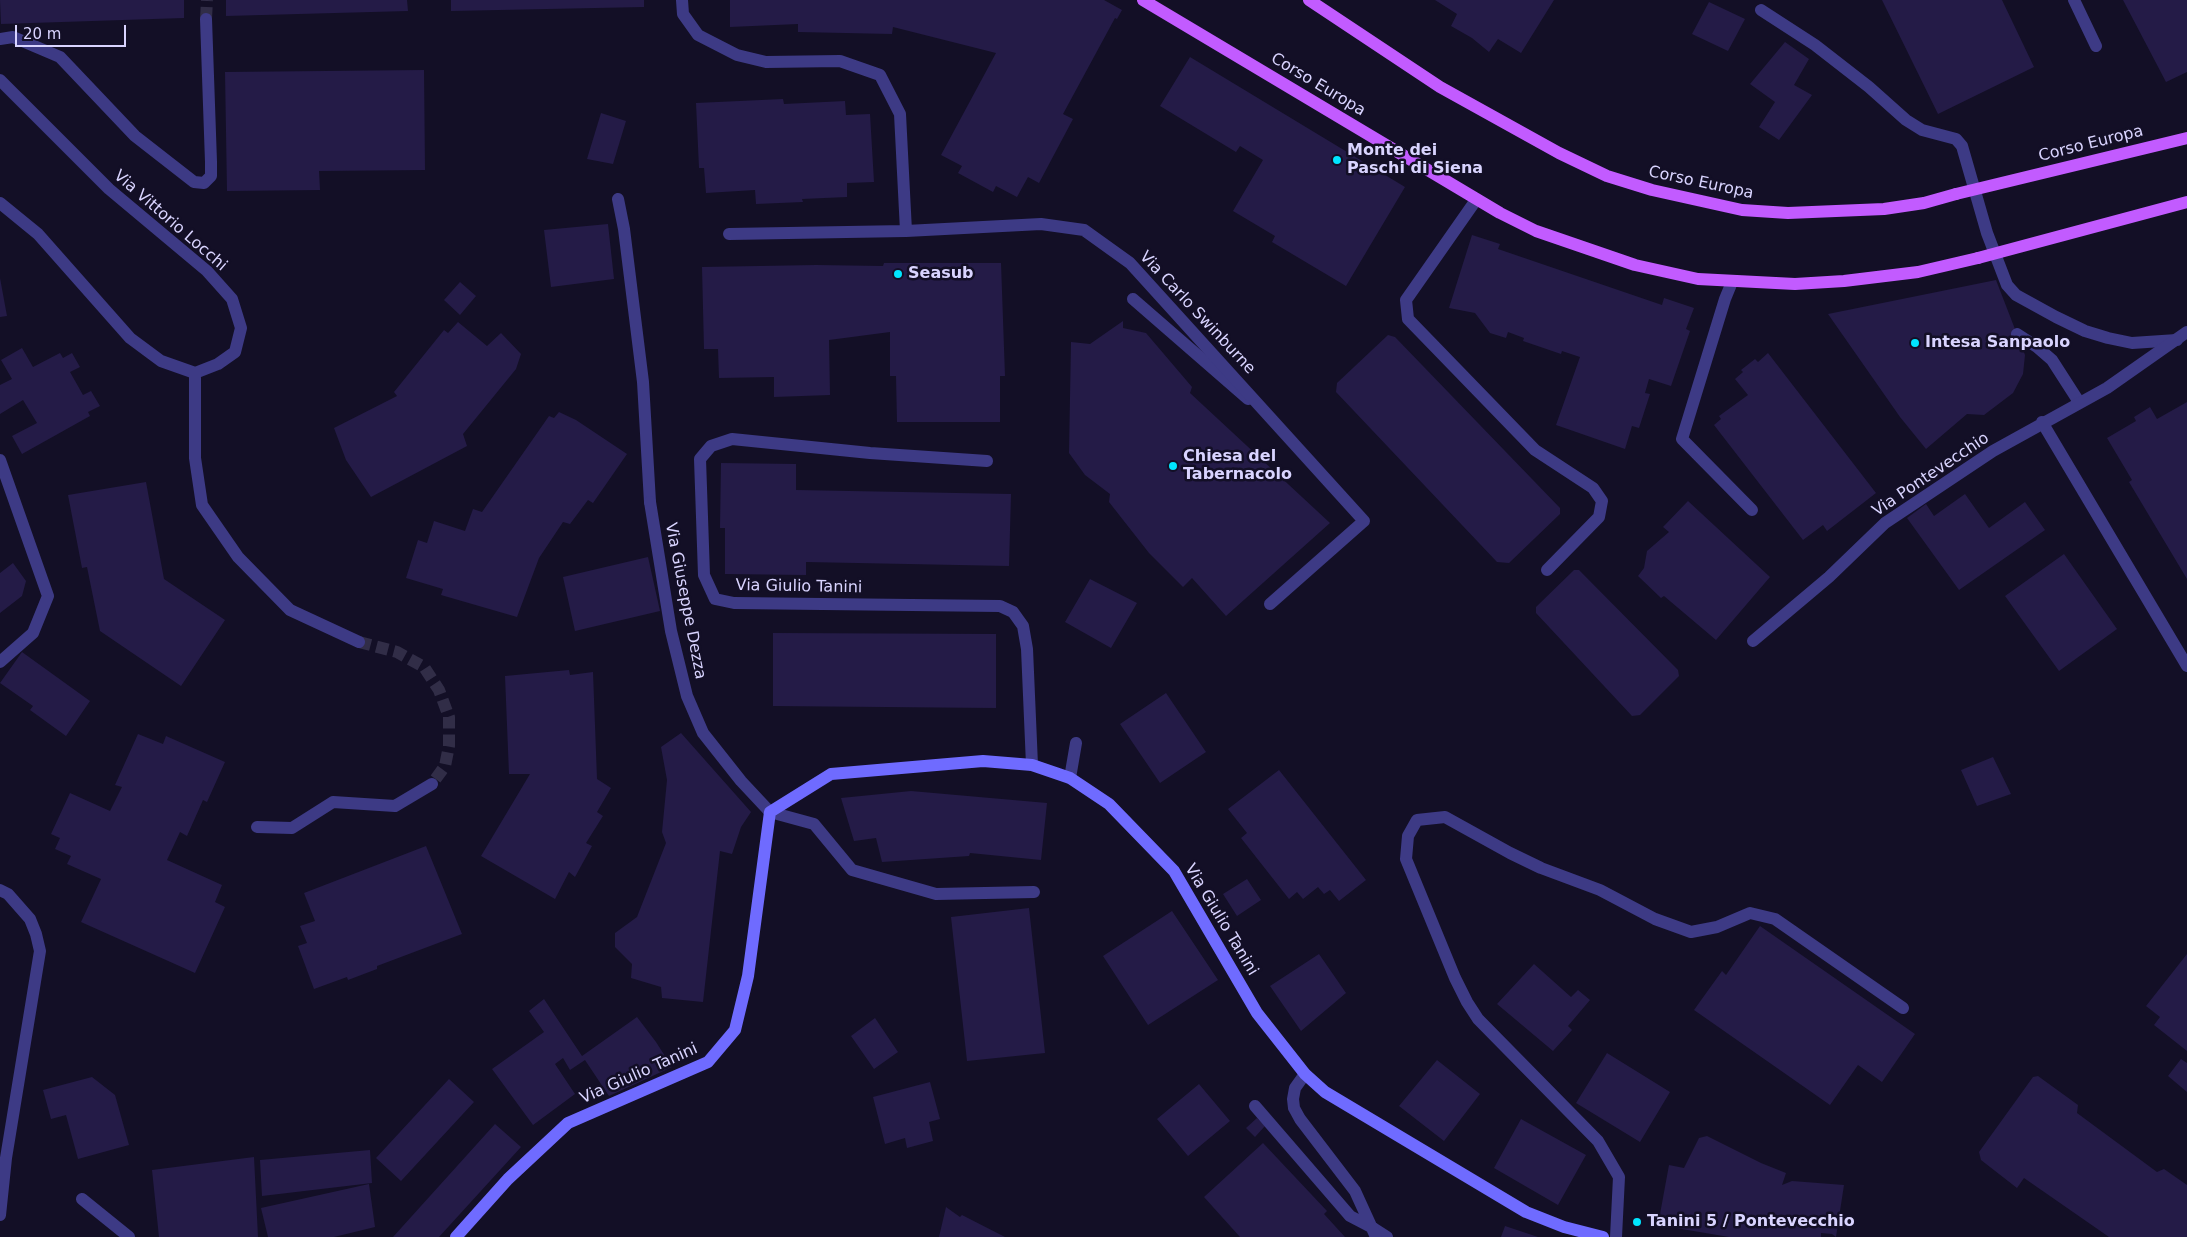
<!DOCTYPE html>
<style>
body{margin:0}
#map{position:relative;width:2187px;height:1237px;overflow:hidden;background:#130f26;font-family:"DejaVu Sans",sans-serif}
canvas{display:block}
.scale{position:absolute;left:15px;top:25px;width:111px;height:22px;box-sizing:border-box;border:2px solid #d9d4ff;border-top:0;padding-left:6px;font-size:15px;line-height:18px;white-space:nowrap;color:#d9d4ff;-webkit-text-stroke:4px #130f26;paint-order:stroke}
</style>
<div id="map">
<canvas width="2187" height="1237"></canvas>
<div class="scale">20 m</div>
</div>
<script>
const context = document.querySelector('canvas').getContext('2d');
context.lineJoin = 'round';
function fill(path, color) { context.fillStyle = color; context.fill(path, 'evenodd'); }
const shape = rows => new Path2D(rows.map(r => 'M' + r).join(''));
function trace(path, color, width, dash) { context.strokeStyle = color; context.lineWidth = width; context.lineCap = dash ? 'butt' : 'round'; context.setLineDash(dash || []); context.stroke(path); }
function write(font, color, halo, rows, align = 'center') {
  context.font = font + ' "DejaVu Sans",sans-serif'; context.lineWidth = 5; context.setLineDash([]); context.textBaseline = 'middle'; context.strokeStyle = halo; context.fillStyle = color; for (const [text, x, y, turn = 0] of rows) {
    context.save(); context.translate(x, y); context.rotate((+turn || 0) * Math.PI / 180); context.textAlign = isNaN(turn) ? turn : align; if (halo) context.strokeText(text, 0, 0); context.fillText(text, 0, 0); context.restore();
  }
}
const building = shape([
 [0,0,184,0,184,18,1,24],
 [226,0,407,0,408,11,226,16],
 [451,0,644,0,644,7,451,11],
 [730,0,1104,0,1122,10,1117,19,1115,18,1063,114,1073,119,1039,183,1028,177,1017,197,996,186,993,192,958,173,962,166,941,155,996,53,893,27,892,34,798,32,798,24,730,27],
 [1435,0,1554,0,1521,53,1498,39,1489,52,1472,38,1451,26,1457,14],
 [1882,0,2002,0,2034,67,1938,114],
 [2123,0,2187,0,2187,72,2166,82],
 [1709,2,1745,19,1728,51,1692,34],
 [1785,42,1809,59,1794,85,1812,95,1779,140,1759,127,1775,102,1750,84],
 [1190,57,1405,187,1346,286,1272,242,1275,236,1233,211,1263,160,1240,146,1236,152,1160,106],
 [424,70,425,170,319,171,320,190,227,191,225,72],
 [783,99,784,104,845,101,846,115,870,114,874,182,847,183,847,197,802,199,803,202,756,204,755,190,706,193,704,168,699,168,696,103],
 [601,113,626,121,613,164,587,159],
 [608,224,614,279,551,287,544,230],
 [1472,235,1500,244,1498,249,1662,305,1664,298,1694,308,1686,329,1690,331,1671,386,1649,379,1645,393,1650,394,1639,428,1632,426,1625,449,1556,425,1580,357,1562,351,1561,354,1523,341,1524,338,1508,332,1506,338,1490,333,1475,313,1449,308],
 [884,263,1001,263,1005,376,1000,376,1000,422,897,422,896,376,890,376,890,332,829,340,830,395,774,397,774,377,719,378,718,349,704,349,702,267,816,265,883,266],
 [0,278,7,316,0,317],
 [1996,280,2025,355,2023,374,2013,393,1984,415,1967,414,1926,449,1900,417,1828,314],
 [460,282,476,296,460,315,444,300],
 [1123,321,1123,328,1146,333,1192,387,1190,393,1330,523,1226,616,1192,578,1183,587,1149,553,1109,502,1110,494,1085,475,1069,453,1071,342,1090,344],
 [458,322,487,346,501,333,521,354,516,369,463,434,467,446,371,497,346,460,334,428,397,396,394,392,444,330,448,333],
 [1388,335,1395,337,1560,508,1560,514,1509,563,1497,562,1336,392,1337,383],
 [22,348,33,367,60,353,63,358,72,353,80,367,70,372,83,395,91,391,100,406,88,412,90,416,22,454,12,436,37,423,23,400,0,414,0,385,12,379,1,360],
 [1768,353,1876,493,1827,531,1823,525,1803,540,1714,425,1721,419,1719,416,1748,395,1735,379,1743,372,1741,370,1755,359,1758,362],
 [2187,402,2187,579,2129,482,2132,480,2107,438,2136,421,2134,417,2150,407,2157,419],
 [559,412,576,420,627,454,593,503,588,500,570,524,563,522,539,558,517,617,441,595,443,589,406,578,418,540,427,543,434,521,465,531,473,509,482,512,549,416,554,418],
 [721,463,796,464,796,490,1011,494,1009,566,806,562,806,575,725,574,725,528,720,528],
 [146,482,164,579,225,620,181,686,100,631,87,567,82,568,68,495],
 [1965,494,1989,528,2025,502,2045,530,1959,590,1907,518,1926,504,1934,516],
 [1688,501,1770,577,1716,640,1664,596,1661,598,1638,576,1644,568,1647,551,1669,532,1663,527],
 [2064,554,2117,629,2059,671,2005,596],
 [648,557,660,611,575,631,563,577],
 [13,563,26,581,22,596,0,613,0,573],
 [1574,570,1579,570,1678,670,1679,676,1640,715,1632,716,1536,613,1536,607],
 [1090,579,1137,603,1111,648,1065,622],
 [773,633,996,634,996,708,773,706],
 [22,652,90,701,66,736,30,710,33,706,0,683],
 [569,670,570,675,593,672,597,779,611,788,597,812,603,816,586,843,592,846,575,877,569,872,555,899,481,856,530,774,509,774,505,676],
 [1166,693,1206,752,1160,783,1120,724],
 [681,733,751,812,741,827,732,854,720,851,703,1002,662,998,661,987,631,978,632,964,615,947,615,933,637,917,666,843,662,832,667,780,661,747],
 [138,734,163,744,166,736,225,762,207,802,203,800,187,836,180,832,167,860,222,885,215,902,225,907,195,973,81,922,101,879,67,864,71,856,55,849,60,838,51,834,70,793,110,811,122,787,115,785],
 [1993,757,2011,794,1977,806,1961,770],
 [1279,770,1366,880,1339,901,1330,890,1324,894,1318,887,1303,899,1297,892,1289,899,1241,838,1247,833,1228,809],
 [911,791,1047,803,1041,860,970,853,969,856,882,862,876,838,854,841,841,798],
 [426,846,462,934,377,966,377,969,348,980,347,977,314,989,298,946,307,943,300,926,315,921,304,893],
 [1247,879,1261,900,1237,916,1223,894],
 [1029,908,1045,1053,967,1061,951,917],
 [1172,911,1218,980,1148,1025,1103,956],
 [1760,926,1915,1034,1882,1082,1858,1065,1830,1105,1694,1010,1722,971,1726,975],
 [1319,954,1346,993,1301,1031,1270,986],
 [2187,954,2187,1051,2154,1025,2160,1017,2146,1006],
 [1534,964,1571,997,1578,990,1590,1000,1568,1026,1572,1030,1553,1051,1497,1004],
 [544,999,582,1056,637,1017,656,1042,672,1067,609,1096,585,1060,570,1070,563,1058,555,1064,575,1094,533,1125,492,1069,544,1032,529,1011],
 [875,1018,898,1052,874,1069,851,1036],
 [1607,1053,1670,1092,1640,1142,1576,1103],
 [2181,1059,2187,1063,2187,1092,2168,1076],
 [1437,1060,1480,1094,1444,1141,1399,1106],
 [2038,1076,2078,1105,2077,1113,2157,1172,2164,1169,2187,1185,2187,1237,2109,1237,2024,1178,2017,1188,1981,1160,1979,1152,2033,1077],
 [92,1077,115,1095,129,1145,78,1159,66,1115,51,1119,43,1090],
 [449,1079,474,1102,401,1181,376,1158],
 [930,1082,940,1119,929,1122,933,1141,907,1148,905,1138,885,1144,873,1097],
 [1199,1084,1230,1121,1188,1156,1157,1119],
 [1257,1118,1265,1126,1255,1137,1246,1128],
 [1521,1119,1586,1155,1558,1205,1494,1168],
 [495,1124,521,1147,439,1237,393,1237],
 [1707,1136,1761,1163,1786,1173,1782,1185,1792,1181,1844,1185,1836,1237,1832,1234,1821,1233,1821,1237,1729,1237,1658,1225,1669,1165,1684,1168,1699,1138],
 [1263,1143,1327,1211,1324,1214,1345,1237,1240,1237,1204,1197],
 [370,1150,372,1183,262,1196,260,1160],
 [254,1157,258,1237,159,1237,152,1170],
 [369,1184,375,1227,334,1237,268,1237,261,1208],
 [946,1207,960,1217,962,1215,1005,1237,939,1237],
 [1505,1226,1538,1237,1501,1237]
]);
const minorTunnel = shape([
 [206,19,207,0],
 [359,642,397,652,424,667,439,690,449,717,449,746,445,766,432,784]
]);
const service = shape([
 [2074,0,2096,46],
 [1761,10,1815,45,1869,87,1906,120,1922,130,1956,139,1962,146,1987,233,2007,285,2016,295,2056,317,2085,331,2108,338,2132,343,2177,340],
 [1133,299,1248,399],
 [2017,334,2037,347,2052,360,2079,402],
 [1070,778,1076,743],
 [1616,1237,1619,1177,1598,1141,1478,1019,1467,1002,1455,978,1406,859,1408,836,1417,820,1445,817,1510,853,1541,868,1600,890,1655,919,1691,932,1717,927,1750,913,1775,919,1903,1008]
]);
const pedestrian = shape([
 [618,199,624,229,643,382,650,502],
 [0,460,48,596,33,633,0,662],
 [82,1199,129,1237],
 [1373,1228,1387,1237]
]);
const minor = shape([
 [682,0,683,14,698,35,737,55,766,62,840,61,880,75,900,114,906,231,729,234],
 [0,39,13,37,60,57,135,136,194,182,204,183,211,176,211,162,206,19],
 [0,80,109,189,207,271,232,299,241,328,235,352,218,364,195,373,161,361,130,338,38,234,0,203],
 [1476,200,1406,300,1408,319,1535,450,1593,488,1602,501,1599,517,1547,570],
 [906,231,1041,224,1084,230,1130,263,1364,521,1270,604],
 [1732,282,1725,299,1682,439,1752,510],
 [195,373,195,458,202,505,238,557,290,610,359,642],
 [2042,422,2187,666],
 [987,461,870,453,732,439,711,446,700,459,704,575,715,599,734,603,1000,606,1013,612,1023,626,1027,649,1032,765],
 [650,502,671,631,687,696,703,733,741,781,770,812,814,824,852,870,936,894,1034,892],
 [1753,641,1829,577,1885,523,1993,451,2107,388,2187,332],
 [257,827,292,828,333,802,395,806,432,784],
 [0,890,8,894,30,919,36,934,40,951,6,1158,0,1215],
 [1305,1074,1295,1088,1293,1099,1294,1108,1300,1119,1355,1191,1376,1237],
 [1255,1106,1350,1216,1373,1228]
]);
const secondary = shape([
 [456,1237,508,1179,568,1123,708,1062,735,1030,748,976,770,812,831,774,983,761,1032,765,1070,778,1109,804,1174,871,1257,1013,1305,1074,1325,1092,1526,1212,1564,1227,1603,1237]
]);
const primary = shape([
 [1143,0,1500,213,1536,231,1635,265,1698,279,1795,284,1844,281,1918,272,1978,258],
 [1309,0,1440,87,1559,153,1607,176,1652,190,1742,210,1788,213,1884,209,1924,203,1956,194]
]);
const primaryBridge = shape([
 [1956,194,2187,138],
 [1978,258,2187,202]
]);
const markers = [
 [1337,160,5,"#00e5ff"],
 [898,274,5,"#00e5ff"],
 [1915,343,5,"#00e5ff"],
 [1173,466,5,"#00e5ff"],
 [1637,1222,5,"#00e5ff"]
];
const streetNames = [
 ["Corso Europa",1318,85,31],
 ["Corso Europa",2091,144,-14],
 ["Corso Europa",1701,183,12],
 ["Via Vittorio Locchi",170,221,41],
 ["Via Carlo Swinburne",1197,313,47],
 ["Via Pontevecchio",1931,475,-34],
 ["Via Giulio Tanini",799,587,1],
 ["Via Giuseppe Dezza",685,601,79],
 ["Via Giulio Tanini",1221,920,59],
 ["Via Giulio Tanini",639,1074,-24]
];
const poiNames = [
 ["Monte dei",1347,151],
 ["Paschi di Siena",1347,169],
 ["Seasub",908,274],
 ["Intesa Sanpaolo",1925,343],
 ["Chiesa del",1183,457],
 ["Tabernacolo",1183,475],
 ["Tanini 5 / Pontevecchio",1647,1222]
];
fill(building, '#241b47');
trace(minorTunnel, '#312d47', 12, [12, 6]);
trace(service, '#3d3a85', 12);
trace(pedestrian, '#3d3a85', 12);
trace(minor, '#3d3a85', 12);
trace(secondary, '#6f6bff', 12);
trace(primary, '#c25bff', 12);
trace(primaryBridge, '#c25bff', 12);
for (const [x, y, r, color] of markers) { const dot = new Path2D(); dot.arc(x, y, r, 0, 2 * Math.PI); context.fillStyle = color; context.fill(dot); trace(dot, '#130f26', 2); }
write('16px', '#d9d4ff', '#130f26', streetNames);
write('bold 16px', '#d9d4ff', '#130f26', poiNames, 'left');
</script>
